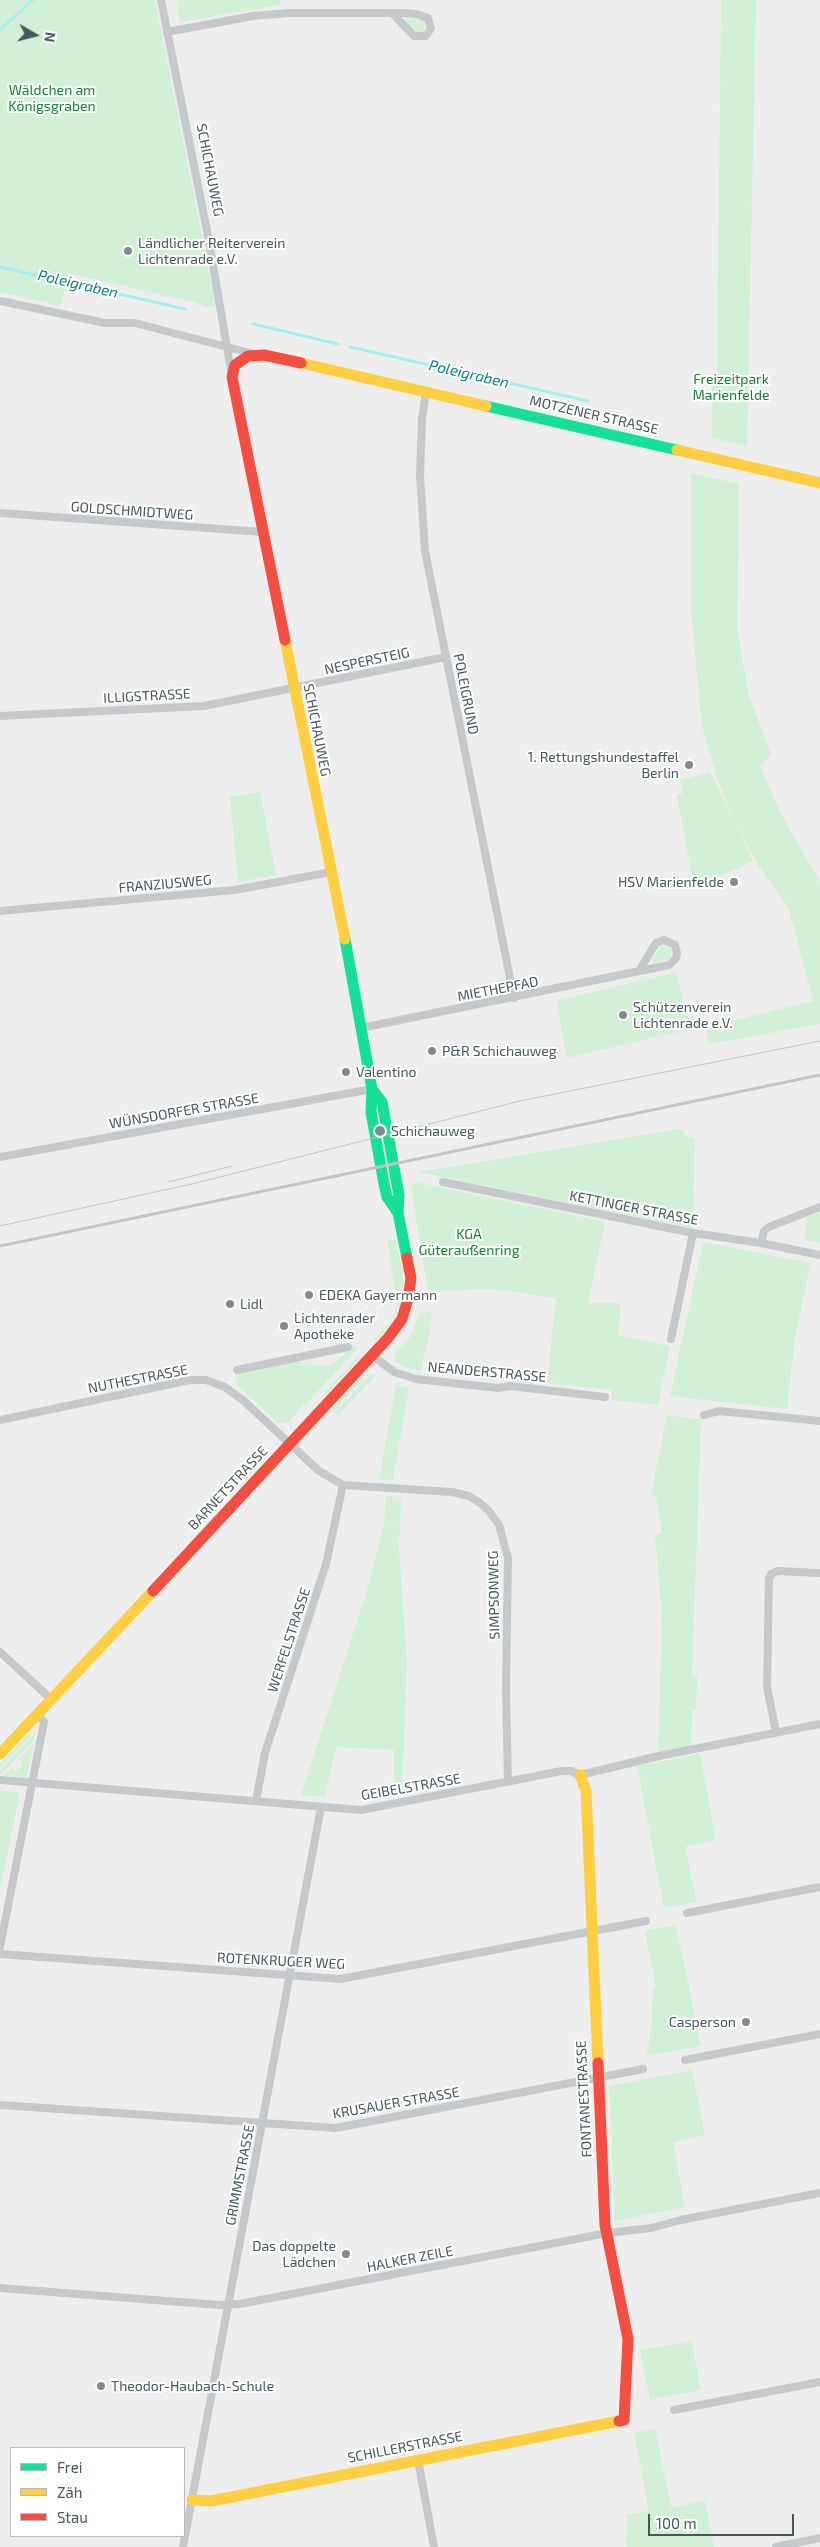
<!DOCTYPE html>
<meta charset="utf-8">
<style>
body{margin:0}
#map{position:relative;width:820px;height:2547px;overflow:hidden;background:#efeeee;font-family:"Exo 2",sans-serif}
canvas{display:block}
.legend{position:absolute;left:10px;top:2447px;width:175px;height:90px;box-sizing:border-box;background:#fff;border:1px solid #b5bbbe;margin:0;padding:6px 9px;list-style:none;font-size:15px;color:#45565c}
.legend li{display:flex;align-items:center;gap:10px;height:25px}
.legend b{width:25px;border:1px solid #b5bbbe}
.north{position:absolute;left:10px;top:10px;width:50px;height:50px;-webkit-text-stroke:4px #fff;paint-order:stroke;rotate:98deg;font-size:14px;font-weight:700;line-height:20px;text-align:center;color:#45565c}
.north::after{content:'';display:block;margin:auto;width:18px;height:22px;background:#45565c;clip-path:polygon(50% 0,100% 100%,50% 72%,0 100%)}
.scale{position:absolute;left:648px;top:2514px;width:146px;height:22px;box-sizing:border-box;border:2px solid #45565c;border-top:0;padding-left:6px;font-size:15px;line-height:18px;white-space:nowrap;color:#45565c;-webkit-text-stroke:4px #fff;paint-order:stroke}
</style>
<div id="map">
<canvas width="820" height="2547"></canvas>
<ul class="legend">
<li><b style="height:6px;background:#16e098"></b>Frei</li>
<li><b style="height:6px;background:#ffcf43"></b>Zäh</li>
<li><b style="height:6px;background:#f24e42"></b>Stau</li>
</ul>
<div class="north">N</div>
<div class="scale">100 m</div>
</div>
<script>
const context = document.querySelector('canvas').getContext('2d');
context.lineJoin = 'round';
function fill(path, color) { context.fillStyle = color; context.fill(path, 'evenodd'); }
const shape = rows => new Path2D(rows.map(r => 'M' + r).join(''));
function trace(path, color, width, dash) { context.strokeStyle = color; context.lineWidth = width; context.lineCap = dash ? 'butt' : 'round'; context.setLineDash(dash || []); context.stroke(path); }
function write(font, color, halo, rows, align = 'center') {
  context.font = font + ' "Exo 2",sans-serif'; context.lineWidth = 4; context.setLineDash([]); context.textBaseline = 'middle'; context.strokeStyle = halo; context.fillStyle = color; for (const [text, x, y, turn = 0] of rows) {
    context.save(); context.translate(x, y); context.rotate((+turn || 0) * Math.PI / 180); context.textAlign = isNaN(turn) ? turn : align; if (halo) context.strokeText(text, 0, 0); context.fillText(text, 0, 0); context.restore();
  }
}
const green = shape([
 [0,0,155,0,216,306,207,307,196,303,68,273,61,306,0,292],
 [176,0,280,0,280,5,180,22],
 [721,0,756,0,747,446,712,438,712,377,717,375],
 [411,17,422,19,425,23,424,31,417,33,409,27,405,20],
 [691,473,739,484,737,629,749,695,771,755,760,766,781,814,820,882,820,1024,708,1044,706,1027,813,1001,789,910,758,865,738,828,753,861,694,888,677,795,683,793,680,780,710,772,736,824,718,781,702,726,691,612],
 [260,792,276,875,238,882,230,797],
 [665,946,671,949,671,956,667,960,653,963,652,959,660,947],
 [676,972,691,1029,567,1058,556,1001],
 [680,1129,687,1136,695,1139,693,1228,418,1172],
 [415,1182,605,1222,588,1303,620,1303,619,1335,670,1346,658,1405,611,1400,611,1390,547,1383,556,1298,492,1289,428,1291,411,1187],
 [820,1212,820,1243,804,1240,807,1217],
 [387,1239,395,1240,403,1271,403,1289,395,1318,376,1341,374,1339,392,1320,397,1305],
 [703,1242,811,1263,795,1336,787,1409,670,1396],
 [431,1312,432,1321,421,1371,407,1368,395,1361,395,1353,411,1336,420,1313],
 [354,1346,357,1347,356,1350,305,1405,303,1404,289,1422,278,1423,238,1386,235,1374,237,1373,296,1361,322,1366,333,1364],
 [358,1356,360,1358,326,1395,324,1393],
 [366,1373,368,1374,334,1411,332,1408],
 [372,1373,375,1376,338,1415,335,1412],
 [396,1385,409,1388,393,1480,379,1479],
 [667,1415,701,1419,692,1676,697,1676,696,1710,692,1711,691,1746,658,1752,662,1617,655,1535,662,1532,656,1496,651,1495],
 [386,1496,401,1497,399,1548,407,1665,402,1793,394,1794,394,1750,336,1747,325,1797,301,1795,368,1587,384,1524],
 [29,1733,31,1735,0,1768,0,1764],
 [35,1733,34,1740,0,1776,0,1770],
 [34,1743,27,1776,24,1778,3,1776,12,1767,16,1771,23,1763,19,1759],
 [700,1754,716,1840,685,1847,697,1902,664,1908,637,1766],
 [0,1791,20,1792,0,1890],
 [676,1925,701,2046,647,2056,652,2017,653,1988,656,1987,645,1931],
 [692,2070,705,2135,673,2142,685,2207,615,2221,609,2086],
 [692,2342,701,2390,650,2400,640,2350],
 [655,2429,671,2507,705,2501,714,2547,626,2547,627,2515,649,2511,634,2433]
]);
const stream = shape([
 [0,30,33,0],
 [0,267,185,309],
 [253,324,338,344],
 [350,347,588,401]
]);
const street = shape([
 [161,0,208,236,231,371],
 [167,32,253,16,289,13,404,13,416,14,428,18,431,28,426,36,414,36,392,13],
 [0,301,105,323,135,323,254,354],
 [426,392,422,419,420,475,425,551,514,998],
 [0,513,262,532],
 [0,716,204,706,446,657],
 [0,911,235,890,331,872],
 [361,1028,669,965,676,958,677,953,675,945,664,940,656,943,639,971],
 [0,1157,372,1089],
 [443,1182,693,1233,761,1243,820,1255],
 [761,1243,764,1231,769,1227,820,1207],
 [671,1339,693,1233],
 [372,1355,394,1372,416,1379,498,1388,510,1386,605,1397],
 [237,1370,348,1347],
 [704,1415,719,1411,820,1421],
 [0,1420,190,1380,206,1380,225,1387,245,1402,319,1471,343,1485,452,1492,469,1496,480,1503,488,1510,499,1525,508,1558,506,1690,508,1782],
 [0,1652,51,1699],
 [776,1732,767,1687,769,1579,771,1574,778,1571,820,1573],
 [0,1780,361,1810,562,1771,571,1771,580,1775,659,1756,820,1724],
 [256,1801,265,1753,326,1564,343,1485],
 [687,1913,820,1887],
 [0,1947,44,1722,38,1713],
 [0,1954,340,1979,646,1921],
 [685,2060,820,2034],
 [0,2105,336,2128,643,2069],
 [0,2288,219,2305,240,2304,607,2233,651,2228,681,2220,820,2193],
 [674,2410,820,2382],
 [418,2460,434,2547],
 [183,2547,321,1807],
 [776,2547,820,2538]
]);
const fast = shape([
 [486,406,677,450],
 [345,939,372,1089,371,1112,384,1184,387,1197,398,1213],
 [372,1089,382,1102,399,1195,398,1213,407,1258]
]);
const slow = shape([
 [301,363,486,406],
 [677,450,820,483],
 [285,640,345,939],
 [0,1754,153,1591],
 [580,1775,586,1791,598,2063],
 [192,2500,211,2501,619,2421]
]);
const jam = shape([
 [285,640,232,377,235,365,248,356,264,355,301,363],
 [153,1591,388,1338,402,1319,408,1299,411,1278,407,1258],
 [598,2063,605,2225,628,2339,624,2420,619,2421]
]);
const tram = shape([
 [169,1182,232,1166],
 [0,1226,192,1184,520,1101,820,1041]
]);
const rail = shape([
 [0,1246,820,1075]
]);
const markers = [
 [128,251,5,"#808b8f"],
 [689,765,5,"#808b8f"],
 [734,882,5,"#808b8f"],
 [623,1015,5,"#808b8f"],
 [432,1051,5,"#808b8f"],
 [346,1072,5,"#808b8f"],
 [380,1131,6,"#808b8f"],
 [309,1295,5,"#808b8f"],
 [230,1304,5,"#808b8f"],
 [284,1326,5,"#808b8f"],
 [746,2022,5,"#808b8f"],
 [346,2254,5,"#808b8f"],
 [101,2386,5,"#808b8f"]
];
const parkNames = [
 ["Wäldchen am",52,90],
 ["Königsgraben",52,106],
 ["Freizeitpark",731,379],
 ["Marienfelde",731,395],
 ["KGA",469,1234],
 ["Güteraußenring",469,1250]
];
const streetNames = [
 ["SCHICHAUWEG",210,170,79],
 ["MOTZENER STRASSE",594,415,13],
 ["GOLDSCHMIDTWEG",132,511,4],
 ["NESPERSTEIG",367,661,-12],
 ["POLEIGRUND",466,694,79],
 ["ILLIGSTRASSE",147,696,-3],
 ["SCHICHAUWEG",317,730,79],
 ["FRANZIUSWEG",165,884,-5],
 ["MIETHEPFAD",498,989,-11],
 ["WÜNSDORFER STRASSE",184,1111,-10],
 ["KETTINGER STRASSE",634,1208,11],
 ["NEANDERSTRASSE",487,1372,5],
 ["NUTHESTRASSE",138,1379,-11],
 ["BARNETSTRASSE",228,1488,-47],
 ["SIMPSONWEG",494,1595,-91],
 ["WERFELSTRASSE",289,1640,-72],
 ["GEIBELSTRASSE",411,1787,-10],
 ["ROTENKRUGER WEG",281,1961,3],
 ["FONTANESTRASSE",584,2099,-93],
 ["KRUSAUER STRASSE",396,2103,-10],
 ["GRIMMSTRASSE",240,2175,-79],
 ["HALKER ZEILE",410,2259,-11],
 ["SCHILLERSTRASSE",405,2447,-11]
];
const poiNames = [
 ["Ländlicher Reiterverein",138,243],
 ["Lichtenrade e.V.",138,259],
 ["1. Rettungshundestaffel",679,757,"right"],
 ["Berlin",679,773,"right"],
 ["HSV Marienfelde",724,882,"right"],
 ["Schützenverein",633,1007],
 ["Lichtenrade e.V.",633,1023],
 ["P&R Schichauweg",442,1051],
 ["Valentino",356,1072],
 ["Schichauweg",391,1131],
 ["EDEKA Gayermann",319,1295],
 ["Lidl",240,1304],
 ["Lichtenrader",294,1318],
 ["Apotheke",294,1334],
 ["Casperson",736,2022,"right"],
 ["Das doppelte",336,2246,"right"],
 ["Lädchen",336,2262,"right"],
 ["Theodor-Haubach-Schule",111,2386]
];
const waterNames = [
 ["Poleigraben",78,284,13],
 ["Poleigraben",469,374,13]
];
fill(green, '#d1f0d6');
trace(stream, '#a3efef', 3);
trace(street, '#c5c9cc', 8);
trace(fast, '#16e098', 11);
trace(slow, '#ffcf43', 11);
trace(jam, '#f24e42', 11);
trace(tram, '#c1c4c6', 1);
trace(rail, '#c1c4c6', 3);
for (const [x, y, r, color] of markers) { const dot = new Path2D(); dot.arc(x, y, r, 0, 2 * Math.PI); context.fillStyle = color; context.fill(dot); trace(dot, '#fff', 2); }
write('14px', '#128133', '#fff', parkNames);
write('14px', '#45565c', '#fff', streetNames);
write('14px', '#45565c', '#fff', poiNames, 'left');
write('italic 15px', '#097f80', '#fff', waterNames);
</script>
